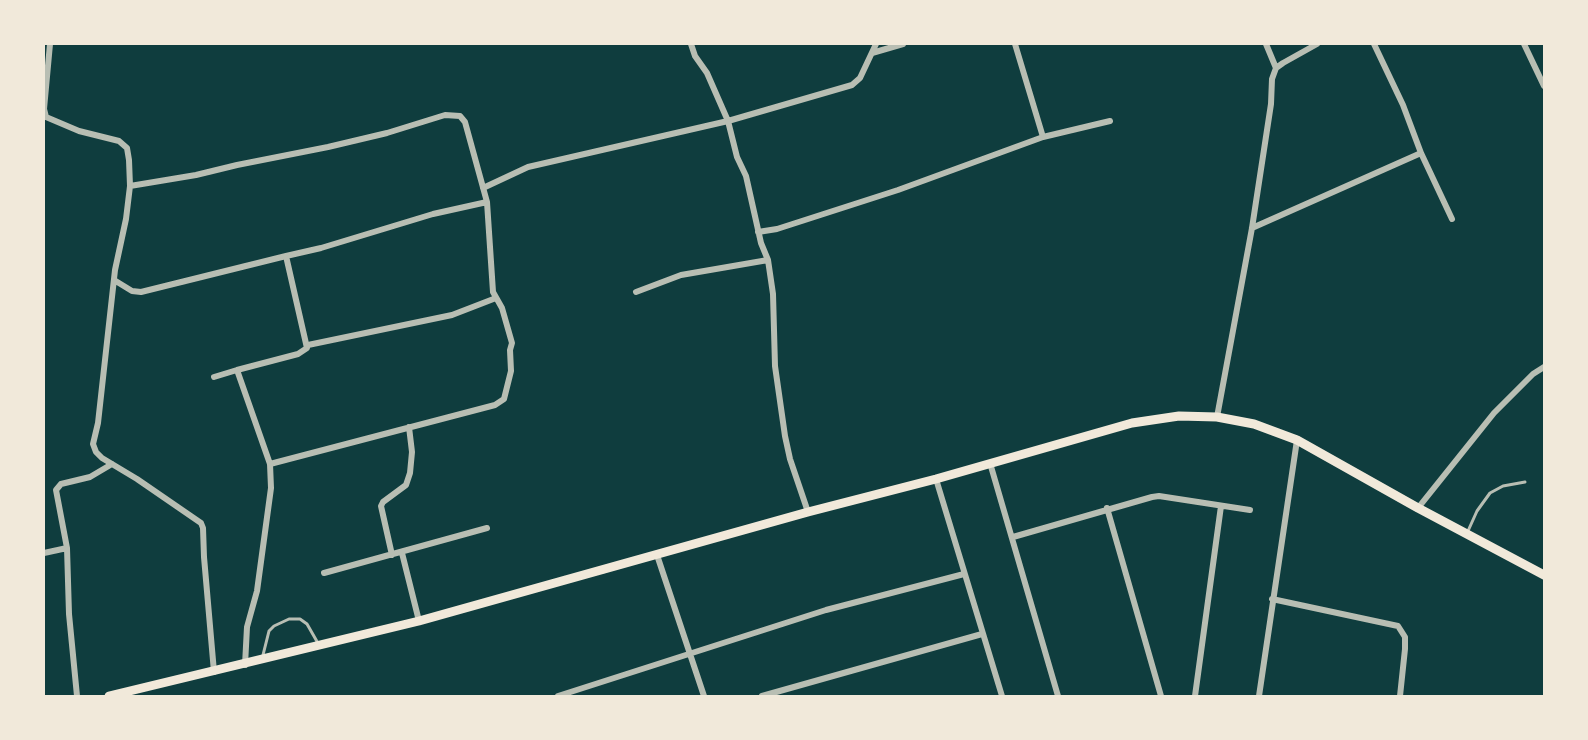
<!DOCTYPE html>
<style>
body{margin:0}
#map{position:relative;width:1588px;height:740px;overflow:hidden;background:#0f3d3e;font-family:Figtree,sans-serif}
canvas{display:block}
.frame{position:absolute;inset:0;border:45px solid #f1e9da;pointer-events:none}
</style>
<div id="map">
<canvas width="1588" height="740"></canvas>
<div class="frame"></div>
</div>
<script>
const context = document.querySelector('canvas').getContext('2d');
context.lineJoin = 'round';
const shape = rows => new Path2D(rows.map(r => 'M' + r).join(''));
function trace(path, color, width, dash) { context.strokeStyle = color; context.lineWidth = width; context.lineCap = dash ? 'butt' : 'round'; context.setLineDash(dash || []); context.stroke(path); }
const service = shape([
 [1468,531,1477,511,1490,493,1503,486,1525,482],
 [263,655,269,631,274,626,289,619,300,619,307,624,319,645]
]);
const minor = shape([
 [50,44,44,109,46,117,79,131,119,141,127,148,129,160,130,186,126,219,115,270,98,423,93,444,96,452,102,458,137,479,201,523,203,528,204,557,214,672],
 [691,44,695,56,707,73,728,121,737,157,746,176,761,243,768,260,773,294,775,366,785,436,790,459,808,512],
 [1015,44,1043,137],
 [1266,44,1276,68],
 [1374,44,1403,105,1421,153,1452,219],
 [1524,44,1544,86],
 [872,53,903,44],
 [130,186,196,175,237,165,328,147,387,133,445,115,460,116,465,122,487,202,493,292,502,308,512,343,510,350,511,371,504,399,495,405,270,464],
 [483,188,528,167,728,121,852,85,860,78,876,44],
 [1252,228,1421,153],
 [758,232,777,229,898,190,1043,137,1110,121],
 [114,280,132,291,141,292,286,256],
 [636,292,681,275,768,260],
 [308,345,452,315,496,298],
 [214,377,237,370],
 [1217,417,1252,228,1271,104,1272,79,1276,68,1283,63,1317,44],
 [990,463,1058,696],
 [936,479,1002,696],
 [1107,508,1161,696],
 [1418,508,1494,413,1533,374,1544,367],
 [1013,537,1152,497,1159,496,1250,510],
 [44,553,67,548],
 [402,553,419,621],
 [392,555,381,506,383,502,406,485,410,473,412,452,409,427],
 [657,555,704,696],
 [324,573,487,528],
 [1272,599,1398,626,1405,637,1405,649,1400,696],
 [245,665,247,627,257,591,271,488,270,464,237,370,298,354,307,348,286,256,321,248,433,214,487,202],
 [77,696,69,614,67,548,56,490,61,484,90,477,112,464],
 [558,696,826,610,964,574],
 [762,696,982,634],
 [1195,696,1221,506],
 [1259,696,1297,440]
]);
const secondary = shape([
 [109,696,419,621,808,512,936,479,1132,423,1179,416,1217,417,1254,424,1297,440,1418,508,1544,575]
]);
trace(service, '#b8beb3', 3);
trace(minor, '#b8beb3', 6);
trace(secondary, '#f1e9da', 9);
</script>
